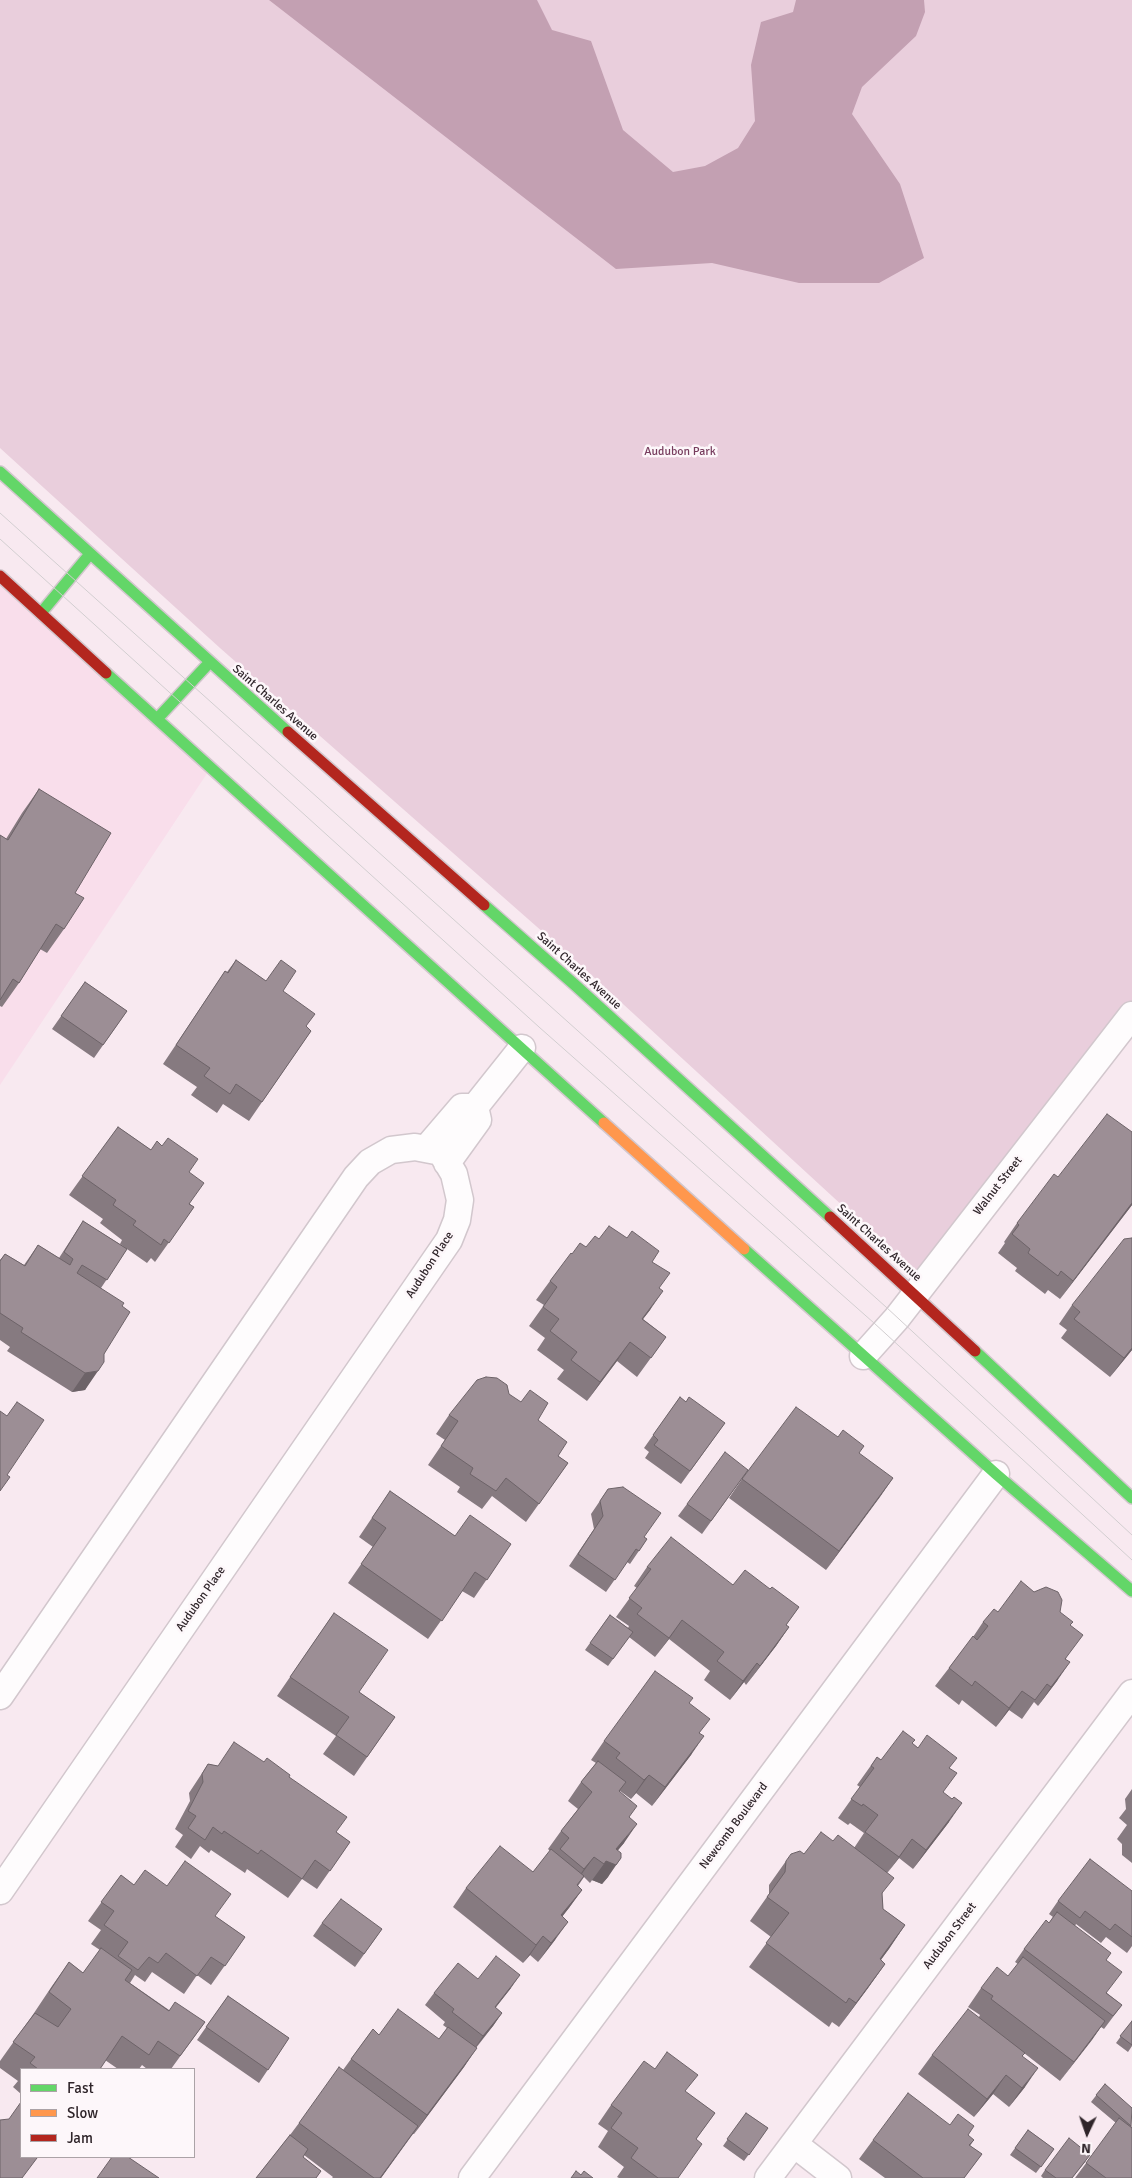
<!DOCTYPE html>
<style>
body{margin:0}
#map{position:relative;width:1132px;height:2178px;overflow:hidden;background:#f8e9f0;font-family:Signika,sans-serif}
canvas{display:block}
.legend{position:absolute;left:20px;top:2068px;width:175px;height:90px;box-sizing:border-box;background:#fdf7fa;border:1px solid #aba3a7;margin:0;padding:6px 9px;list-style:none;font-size:15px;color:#2f252a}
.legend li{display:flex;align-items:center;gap:10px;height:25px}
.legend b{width:25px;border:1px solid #aba3a7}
.north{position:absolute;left:1062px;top:2108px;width:50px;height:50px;-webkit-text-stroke:4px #fdf7fa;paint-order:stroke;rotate:183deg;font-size:14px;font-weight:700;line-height:20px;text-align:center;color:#2f252a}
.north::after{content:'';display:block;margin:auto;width:18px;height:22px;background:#2f252a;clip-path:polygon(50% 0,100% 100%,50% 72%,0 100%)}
</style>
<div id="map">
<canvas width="1132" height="2178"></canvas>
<ul class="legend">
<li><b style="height:6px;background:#63d668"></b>Fast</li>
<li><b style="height:6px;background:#ff974d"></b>Slow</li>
<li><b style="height:6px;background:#b3261e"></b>Jam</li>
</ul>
<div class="north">N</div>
</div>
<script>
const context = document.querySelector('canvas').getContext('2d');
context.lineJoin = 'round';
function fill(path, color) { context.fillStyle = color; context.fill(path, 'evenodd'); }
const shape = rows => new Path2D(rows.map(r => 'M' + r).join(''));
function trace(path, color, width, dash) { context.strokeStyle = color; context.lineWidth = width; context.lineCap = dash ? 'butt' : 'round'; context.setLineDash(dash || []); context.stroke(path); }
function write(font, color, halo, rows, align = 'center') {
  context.font = font + ' Signika,sans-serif'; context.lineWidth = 5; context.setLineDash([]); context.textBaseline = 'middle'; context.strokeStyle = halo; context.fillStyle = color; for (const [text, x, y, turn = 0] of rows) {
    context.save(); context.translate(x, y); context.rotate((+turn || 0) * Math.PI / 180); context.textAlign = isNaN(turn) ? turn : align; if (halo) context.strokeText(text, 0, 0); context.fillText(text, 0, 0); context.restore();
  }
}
const built = shape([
 [0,576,210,769,0,1085]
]);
const green = shape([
 [0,0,1132,0,1132,1006,919,1276,586,970,220,648,0,448]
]);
const water = shape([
 [269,0,537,0,552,30,591,41,623,130,673,172,705,166,738,148,755,121,751,65,761,22,793,12,796,0,924,0,925,12,916,36,862,87,852,114,900,184,924,258,879,283,799,283,712,263,616,269]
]);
const street = shape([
 [475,1107,522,1048],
 [426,1149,462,1107,475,1107],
 [447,1163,478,1120,475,1107],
 [863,1356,897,1318,1132,1015],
 [0,1696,356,1177,370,1162,391,1150,415,1147,441,1152,454,1174,460,1200,457,1220,449,1240,0,1891],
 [794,2144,838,2178],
 [472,2178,996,1474],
 [768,2178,1132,1693]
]);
const fast = shape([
 [0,472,288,732],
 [41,613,90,554],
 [106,673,604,1123],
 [157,719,209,663],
 [484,905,575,985,830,1217],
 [744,1249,996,1474,1132,1591],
 [975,1351,1132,1498]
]);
const slow = shape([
 [604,1123,744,1249]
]);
const jam = shape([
 [0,576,106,673],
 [288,732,484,905],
 [830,1217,975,1351]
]);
const tram = shape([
 [0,513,886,1307,1132,1535],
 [0,539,539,1027,874,1323,1132,1560]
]);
const wall = shape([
 [39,789,75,893,64,929,47,953,40,949,19,983,2,1007,0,1006,0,835,6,839,22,813],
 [236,960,266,981,283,991,306,1026,311,1031,249,1121,223,1104,217,1113,191,1095,197,1087,163,1064,225,971,227,972],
 [85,982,127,1011,94,1058,52,1029],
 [118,1127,151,1150,189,1172,190,1204,194,1207,155,1262,151,1258,147,1263,127,1249,101,1288,122,1306,104,1354,85,1390,72,1392,7,1351,10,1347,0,1340,0,1260,5,1254,24,1265,38,1245,59,1258,83,1221,126,1248,120,1244,122,1240,100,1223,103,1219,69,1195],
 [1132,1132,1132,1205,1060,1299,1048,1290,1045,1294,1015,1271,1017,1268,998,1253,1005,1243,1004,1242,1017,1223,1058,1177],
 [599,1239,652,1262,659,1288,650,1310,643,1319,666,1337,637,1377,617,1361,587,1401,557,1379,564,1370,537,1350,545,1338,529,1326,544,1305,536,1300,550,1281,572,1254,586,1247],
 [1072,1305,1132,1350,1110,1377,1061,1338,1067,1330,1059,1324],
 [509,1394,538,1420,558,1456,568,1463,526,1522,492,1496,482,1509,457,1492,460,1487,428,1465,445,1440,436,1434,449,1415],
 [680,1397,686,1402,725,1423,681,1484,645,1458,649,1452,644,1448],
 [748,1470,702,1534,678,1516,687,1504],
 [893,1478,826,1570,729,1498,742,1479],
 [608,1489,644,1537,647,1539,630,1564,627,1562,606,1592,569,1566,594,1529,591,1514],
 [390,1491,455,1536,511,1544,474,1598,462,1591,428,1639,348,1583,373,1547,359,1537],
 [647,1567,733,1585,770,1589,799,1607,786,1625,789,1627,776,1646,746,1685,744,1682,730,1700,704,1680,710,1671,669,1639,655,1657,629,1637,608,1666,585,1650,610,1615,628,1628,629,1626,616,1617,637,1588,634,1586],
 [998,1612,1060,1612,1071,1625,1066,1659,1057,1681,1038,1706,1034,1702,1022,1719,1009,1710,996,1727,962,1700,959,1705,935,1686,949,1668,973,1637,983,1622],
 [334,1613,359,1692,395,1717,354,1776,323,1754,336,1736,277,1696],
 [689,1704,700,1733,691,1755,652,1806,636,1793,631,1799,620,1791,620,1792,629,1818,624,1843,618,1850,608,1877,602,1884,592,1880,590,1883,584,1877,578,1886,582,1890,562,1917,555,1940,538,1962,530,1955,523,1963,453,1907,466,1888,533,1872,550,1851,548,1849,561,1831,578,1809,568,1801,581,1782,596,1763,591,1760,604,1741],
 [912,1743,918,1748,950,1768,943,1792,949,1822,913,1869,899,1858,887,1873,882,1895,883,1909,905,1925,881,1960,885,1964,868,1988,839,2027,832,2022,829,2027,749,1967,771,1937,750,1921,769,1894,769,1885,786,1861,804,1854,833,1841,854,1848,864,1833,850,1823,848,1825,838,1818,860,1787,857,1785,877,1757,881,1760],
 [264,1762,289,1777,336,1832,350,1842,317,1889,302,1879,288,1898,247,1869,245,1873,211,1850,209,1853,200,1846,191,1859,175,1847,183,1835,175,1829,190,1801,189,1793,208,1764,218,1766],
 [1132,1789,1132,1863,1122,1855,1122,1844,1117,1839,1127,1825,1119,1818,1126,1809,1125,1799],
 [121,1875,134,1885,167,1886,215,1916,245,1937,211,1985,197,1975,184,1994,152,1972,145,1982,135,1975,130,1983,169,2010,205,2022,171,2069,147,2069,142,2065,139,2069,118,2069,105,2060,100,2069,21,2069,21,2094,13,2087,18,2081,0,2068,0,2061,32,2016,52,1986,69,1962,83,1973,100,1950,91,1944,101,1930,88,1921],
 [1132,1891,1132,1946,1127,1953,1106,1937,1101,1943,1076,1924,1075,1926,1106,1960,1107,1993,1122,2005,1104,2029,1101,2027,1060,2081,1024,2053,1022,2056,1025,2087,1009,2107,993,2094,974,2117,918,2074,932,2055,979,2017,980,2015,968,2007,981,1988,1008,1976,1018,1964,1015,1962,1024,1949,1049,1923,1053,1917,1049,1914,1058,1901],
 [322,1923,382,1929,355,1967,313,1936],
 [478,1979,511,1988,495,2008,502,2013,493,2026,476,2048,464,2067,414,2134,413,2134,381,2178,332,2178,333,2177,304,2155,303,2157,321,2171,316,2178,256,2178,290,2135,299,2123,343,2070,373,2029,379,2035,439,2039,447,2028,443,2025,445,2022,425,2005,434,1993],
 [228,1996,289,2038,259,2083,197,2040],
 [1132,2021,1132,2046,1128,2052,1116,2043],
 [1105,2084,1132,2127,1132,2178,1075,2178,1116,2123,1091,2102],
 [686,2092,715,2113,696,2139,678,2178,619,2178,617,2177,624,2167,598,2147,608,2131,598,2124,611,2105],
 [746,2113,768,2128,744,2161,723,2146],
 [950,2125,974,2140,970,2146,982,2154,964,2178,885,2178,859,2159,873,2140],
 [1028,2130,1054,2149,1036,2173,1010,2155],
 [1086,2161,1072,2178,1043,2178,1041,2176,1045,2170]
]);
const shadedWall = shape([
 [1132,1203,1132,1205,1060,1299,1073,1281],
 [663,1291,650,1310,629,1337,642,1319],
 [630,1342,617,1361,587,1401,600,1382],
 [1132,1348,1132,1350,1110,1377,1124,1358],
 [98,1371,85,1390,72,1392,85,1373],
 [893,1478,880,1497,826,1570,839,1551],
 [682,1620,669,1639,655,1657,669,1638],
 [789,1627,776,1646,746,1685,760,1666],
 [1070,1662,1057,1681,1038,1706,1051,1687],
 [757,1663,744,1682,730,1700,743,1681],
 [1022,1691,1009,1710,996,1727,1009,1708],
 [704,1736,691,1755,652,1806,665,1787],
 [649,1775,636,1793,631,1799,644,1780],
 [962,1803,949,1822,913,1869,926,1850],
 [637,1824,624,1843,608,1862,621,1858,608,1877,602,1884,592,1880,590,1883,606,1861],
 [912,1839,899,1858,885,1876,899,1857],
 [594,1857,581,1875,571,1888,584,1869],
 [582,1890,569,1908,548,1934,561,1915],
 [568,1922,555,1940,538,1962,551,1943],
 [905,1925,889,1949,863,1983,880,1959],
 [543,1936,530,1955,523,1963,536,1945],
 [885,1964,868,1988,839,2027,856,2003],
 [520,1975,511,1988,486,2020,495,2007],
 [502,2013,493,2026,474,2049,483,2036],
 [1105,2021,1092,2040,1060,2081,1074,2062],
 [477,2048,464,2067,414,2134,427,2115],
 [1038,2068,1025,2087,1009,2107,1022,2088],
 [1006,2075,993,2094,974,2117,987,2099],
 [418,2126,381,2178,380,2178]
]);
const building = shape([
 [39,789,111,833,75,893,84,898,64,929,56,924,19,983,13,979,0,1000,0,835,8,840,39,789],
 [236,960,266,981,281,960,296,971,283,991,315,1014,306,1026,311,1031,262,1102,236,1084,230,1094,204,1076,210,1068,176,1045,225,971,228,973,236,960],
 [85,982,127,1011,103,1045,61,1016,85,982],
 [1107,1114,1132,1132,1132,1203,1073,1281,1061,1271,1058,1276,1028,1253,1030,1249,1012,1234,1019,1225,1017,1223,1054,1174,1058,1177,1107,1114],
 [118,1127,151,1150,157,1141,162,1146,168,1138,198,1159,189,1172,204,1183,189,1204,194,1207,169,1243,164,1239,161,1245,133,1225,136,1221,113,1205,116,1200,82,1176,118,1127],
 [83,1221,127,1249,107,1280,82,1265,77,1273,124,1303,122,1306,130,1312,104,1354,104,1362,98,1371,85,1373,21,1332,23,1328,0,1313,0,1261,5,1254,25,1266,38,1245,70,1265,73,1259,64,1252,83,1221],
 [609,1226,627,1238,632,1231,659,1251,652,1262,670,1273,659,1288,663,1291,642,1319,666,1337,651,1358,630,1342,600,1382,571,1360,577,1352,550,1331,559,1319,543,1307,557,1287,550,1281,571,1253,572,1254,580,1243,586,1247,595,1236,599,1239,609,1226],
 [1132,1238,1132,1348,1124,1358,1074,1319,1080,1312,1072,1305,1124,1239,1132,1238],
 [486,1377,497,1378,507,1385,509,1394,521,1402,530,1390,548,1403,538,1420,567,1442,558,1456,568,1463,539,1504,506,1478,496,1491,470,1474,473,1468,441,1446,458,1421,449,1415,477,1380,486,1377],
 [680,1397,686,1402,689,1397,725,1423,690,1471,654,1445,658,1440,653,1435,680,1397],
 [17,1402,44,1420,7,1475,10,1477,0,1491,0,1411,7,1416,17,1402],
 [796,1407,838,1437,843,1430,864,1446,859,1453,893,1478,839,1551,742,1479,796,1407],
 [725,1452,748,1470,711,1521,687,1504,725,1452],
 [623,1487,661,1513,644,1537,647,1539,639,1551,636,1549,615,1580,578,1554,603,1516,600,1501,608,1489,623,1487],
 [390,1491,455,1536,470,1515,511,1544,487,1580,475,1572,442,1621,361,1564,386,1528,372,1518,390,1491],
 [671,1537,733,1585,745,1570,770,1589,772,1587,799,1607,786,1625,789,1627,760,1666,757,1663,743,1681,717,1661,724,1652,682,1620,669,1638,637,1614,642,1608,629,1598,651,1569,647,1567,671,1537],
 [1021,1581,1034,1592,1046,1587,1058,1592,1062,1600,1060,1612,1073,1622,1070,1625,1083,1635,1065,1659,1070,1662,1051,1687,1047,1684,1035,1700,1022,1691,1009,1708,975,1681,972,1686,949,1668,973,1636,977,1640,988,1626,983,1622,994,1609,998,1612,1021,1581],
 [334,1613,388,1650,359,1692,395,1717,367,1757,336,1735,349,1717,290,1677,334,1613],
 [610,1615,633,1632,613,1659,590,1643,610,1615],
 [655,1671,693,1698,689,1703,710,1719,699,1733,704,1736,665,1787,649,1775,644,1780,616,1758,620,1753,604,1741,655,1671],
 [903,1731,915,1740,912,1743,918,1748,927,1735,957,1758,949,1768,957,1773,943,1792,952,1799,954,1797,962,1803,926,1850,912,1839,899,1857,865,1832,878,1815,863,1804,862,1806,851,1799,874,1768,871,1766,877,1757,881,1760,903,1731],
 [234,1742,264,1762,267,1758,290,1775,289,1777,347,1817,336,1832,350,1842,330,1871,315,1860,302,1879,261,1850,258,1854,224,1831,222,1834,213,1827,205,1840,188,1828,196,1816,188,1811,203,1782,202,1774,208,1764,218,1766,234,1742],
 [598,1761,626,1782,619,1791,637,1806,629,1817,637,1824,616,1849,621,1853,621,1858,616,1865,606,1861,604,1864,594,1857,584,1869,560,1849,569,1838,561,1831,592,1792,581,1782,598,1761],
 [821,1832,833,1841,838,1835,894,1878,882,1893,883,1909,905,1925,880,1959,885,1964,856,2003,849,1998,846,2003,766,1943,789,1913,767,1897,785,1872,786,1861,791,1854,800,1851,804,1854,821,1832],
 [500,1846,533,1872,551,1849,584,1876,577,1885,582,1890,561,1915,568,1922,551,1943,543,1936,536,1945,466,1888,500,1846],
 [1090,1859,1132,1891,1132,1937,1115,1924,1110,1930,1085,1911,1080,1918,1058,1901,1090,1859],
 [185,1861,231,1894,215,1916,245,1937,225,1966,211,1957,197,1976,166,1953,158,1963,149,1957,138,1970,118,1956,128,1942,104,1925,114,1911,101,1902,121,1875,134,1885,145,1870,167,1886,185,1861],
 [341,1899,382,1929,364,1954,322,1923,341,1899],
 [1057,1912,1111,1953,1106,1960,1122,1972,1106,1993,1122,2005,1113,2016,1024,1949,1046,1920,1049,1923,1057,1912],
 [101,1948,132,1970,125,1980,169,2011,175,2002,205,2022,180,2056,158,2041,149,2055,122,2036,100,2069,38,2069,30,2063,35,2057,13,2042,35,2013,58,2027,71,2009,49,1992,69,1962,83,1973,101,1948],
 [496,1956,520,1975,495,2007,502,2013,483,2036,452,2012,454,2009,434,1993,458,1963,478,1979,496,1956],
 [1023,1957,1105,2021,1074,2062,991,1999,993,1996,981,1988,997,1967,1008,1976,1023,1957],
 [228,1996,289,2038,268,2070,206,2027,228,1996],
 [398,2009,439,2039,448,2027,477,2048,427,2115,351,2059,373,2029,379,2035,398,2009],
 [968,2009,1025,2053,1022,2056,1038,2068,1022,2088,1006,2075,987,2099,932,2055,968,2009],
 [1132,2021,1132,2045,1120,2036,1132,2021],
 [667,2052,698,2075,685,2091,715,2113,696,2139,702,2144,678,2178,658,2178,631,2158,638,2148,611,2128,622,2113,611,2105,644,2061,655,2069,667,2052],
 [339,2067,418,2126,380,2178,374,2178,299,2123,339,2067],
 [1105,2084,1132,2108,1131,2126,1096,2095,1105,2084],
 [908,2093,950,2125,958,2114,974,2126,968,2135,974,2140,969,2145,982,2154,964,2178,923,2178,873,2140,908,2093],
 [21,2102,21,2157,35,2157,37,2158,22,2178,0,2178,0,2120,9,2119,21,2102],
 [746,2113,768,2128,749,2155,727,2139,746,2113],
 [1119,2118,1132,2128,1132,2178,1106,2178,1086,2163,1119,2118],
 [1028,2130,1054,2149,1041,2167,1015,2148,1028,2130],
 [290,2135,308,2149,303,2157,321,2171,316,2178,256,2178,290,2135],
 [1069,2138,1090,2155,1072,2178,1056,2178,1045,2170,1069,2138],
 [112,2157,128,2157,159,2178,97,2178,112,2157],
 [576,2171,581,2175,584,2171,593,2178,571,2178,576,2171]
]);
const parkNames = [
 ["Audubon Park",680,452]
];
const streetNames = [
 ["Saint Charles Avenue",275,703,41],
 ["Saint Charles Avenue",579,971,42],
 ["Walnut Street",998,1186,-52],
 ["Saint Charles Avenue",879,1243,42],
 ["Audubon Place",430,1265,-57],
 ["Audubon Place",201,1599,-55],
 ["Newcomb Boulevard",734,1826,-53],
 ["Audubon Street",950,1936,-53]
];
fill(built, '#f9deeb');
fill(green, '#e9cedc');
fill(water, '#c3a0b2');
trace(street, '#d2c7cd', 29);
trace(fast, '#d2c7cd', 14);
trace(slow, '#d2c7cd', 14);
trace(jam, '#d2c7cd', 14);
trace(street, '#fefcfd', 26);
trace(fast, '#63d668', 11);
trace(slow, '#ff974d', 11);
trace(jam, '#b3261e', 11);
trace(tram, '#d2ced0', 1);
fill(wall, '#867a80');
fill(shadedWall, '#6d6368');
fill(building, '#9c8e95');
trace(building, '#6d6368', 1);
write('12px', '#773d5e', '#fdf7fa', parkNames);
write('12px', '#2f252a', '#fdf7fa', streetNames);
</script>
